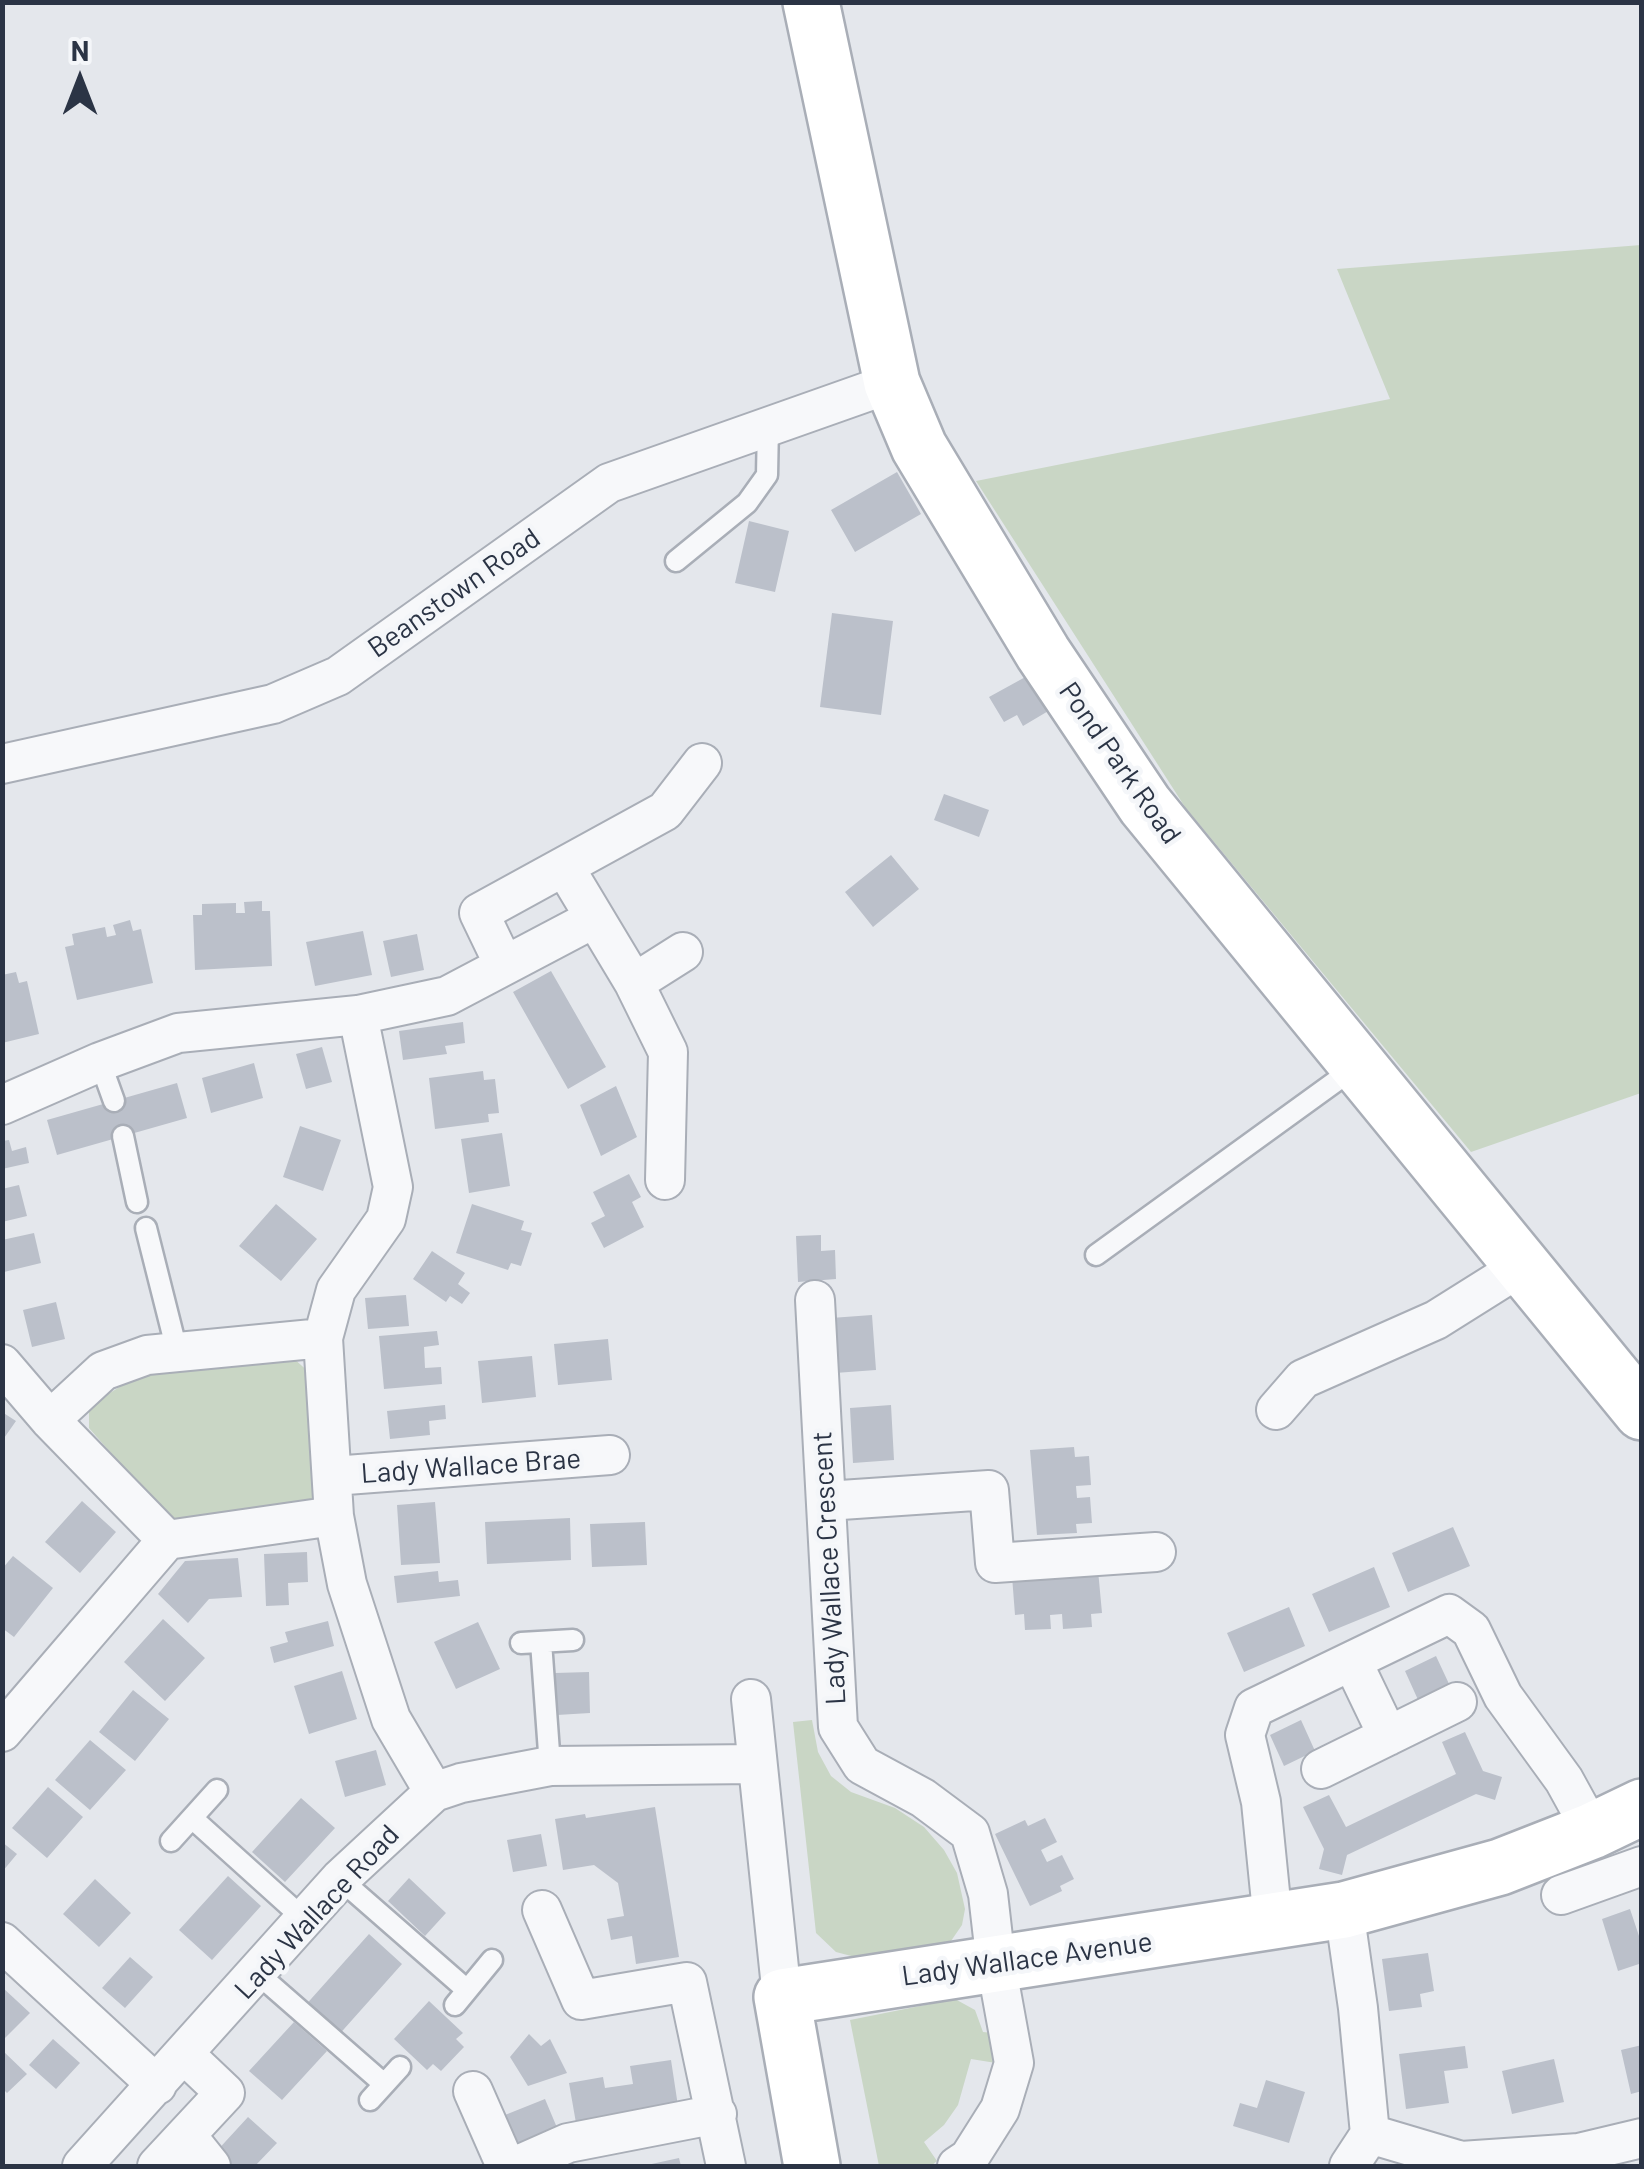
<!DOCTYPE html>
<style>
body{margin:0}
#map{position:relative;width:1644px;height:2169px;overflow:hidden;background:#e4e7ec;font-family:Barlow,sans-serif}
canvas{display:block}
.frame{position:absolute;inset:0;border:5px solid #2b3445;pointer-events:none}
.north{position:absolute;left:30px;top:30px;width:100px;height:100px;-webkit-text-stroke:8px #f4f6f9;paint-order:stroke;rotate:0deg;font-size:28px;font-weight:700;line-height:40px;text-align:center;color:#2b3445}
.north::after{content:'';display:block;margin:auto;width:35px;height:45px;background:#2b3445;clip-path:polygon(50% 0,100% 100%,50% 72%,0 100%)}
</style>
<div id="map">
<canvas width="1644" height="2169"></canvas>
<div class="frame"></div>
<div class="north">N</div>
</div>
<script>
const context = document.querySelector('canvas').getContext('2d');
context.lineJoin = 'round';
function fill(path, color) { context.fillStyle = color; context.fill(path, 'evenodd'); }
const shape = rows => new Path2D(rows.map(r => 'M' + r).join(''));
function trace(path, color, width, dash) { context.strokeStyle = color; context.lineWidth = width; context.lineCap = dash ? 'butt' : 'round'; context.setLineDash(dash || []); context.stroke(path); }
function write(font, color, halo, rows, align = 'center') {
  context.font = font + ' Barlow,sans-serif'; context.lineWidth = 9; context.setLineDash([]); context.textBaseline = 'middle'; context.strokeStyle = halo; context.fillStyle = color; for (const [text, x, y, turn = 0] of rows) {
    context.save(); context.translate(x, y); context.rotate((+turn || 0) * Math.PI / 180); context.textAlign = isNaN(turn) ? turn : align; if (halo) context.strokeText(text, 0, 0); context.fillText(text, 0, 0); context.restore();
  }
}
const green = shape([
 [1641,245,1641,1093,1471,1152,1185,807,976,481,1390,399,1337,269],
 [291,1356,312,1375,326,1489,301,1513,172,1523,89,1428,89,1406,137,1376,167,1367],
 [812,1720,818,1752,831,1776,851,1792,895,1808,924,1827,944,1850,957,1873,965,1909,962,1925,951,1941,855,1957,836,1952,816,1933,793,1722],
 [955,1999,975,2010,983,2032,993,2033,996,2063,971,2059,958,2105,944,2125,924,2142,937,2161,931,2166,879,2166,850,2020]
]);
const building = shape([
 [897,472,921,514,855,552,831,510],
 [749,521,789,531,775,592,735,583],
 [832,613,893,621,881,715,820,707],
 [1029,675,1050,710,1023,726,1017,715,1004,722,989,697],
 [944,794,989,810,979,837,934,820],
 [891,855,919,889,873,927,845,892],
 [262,901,262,911,270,911,272,966,195,970,193,915,202,915,202,904,236,903,236,913,245,913,244,902],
 [130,920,133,931,141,929,153,983,77,1000,65,947,74,945,72,934,105,927,107,937,116,935,113,925],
 [363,931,372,975,315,986,306,942],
 [417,934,424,970,391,977,383,941],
 [551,971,606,1067,568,1089,513,992],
 [16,972,19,983,27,981,39,1034,2,1043,2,975],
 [463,1022,465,1043,445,1046,447,1054,403,1060,399,1031],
 [322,1047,332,1082,306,1089,296,1054],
 [254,1063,263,1098,211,1113,202,1078],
 [483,1071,484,1080,495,1079,499,1113,488,1114,489,1122,435,1129,429,1078],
 [177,1083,187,1118,57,1155,47,1120],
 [616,1086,637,1137,601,1156,580,1105],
 [300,1126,341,1140,323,1191,283,1177],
 [502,1133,510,1186,469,1193,461,1139],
 [9,1140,12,1151,26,1147,29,1163,2,1169,2,1141],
 [629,1174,641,1197,632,1202,644,1227,604,1248,591,1223,605,1216,593,1192],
 [19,1185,27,1216,2,1222,2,1189],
 [276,1204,317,1239,281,1281,239,1246],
 [472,1204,524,1221,521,1230,532,1233,521,1266,511,1263,508,1270,456,1253],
 [34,1233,41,1263,4,1272,2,1240],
 [821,1235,821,1251,835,1250,836,1279,798,1282,796,1236],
 [432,1251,465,1273,458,1284,470,1293,462,1304,450,1296,446,1302,413,1279],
 [406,1295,409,1326,368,1329,365,1298],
 [56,1302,65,1339,32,1347,23,1310],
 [872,1315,876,1370,835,1373,831,1318],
 [437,1331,439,1345,424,1347,425,1368,441,1367,442,1384,384,1389,379,1336],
 [608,1339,612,1380,558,1385,554,1344],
 [532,1356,536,1397,482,1403,478,1361],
 [445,1405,446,1419,429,1421,430,1435,390,1439,387,1411],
 [891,1405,894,1460,853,1463,850,1408],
 [2,1412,16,1421,2,1441],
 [1074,1447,1075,1457,1089,1456,1091,1485,1076,1486,1077,1498,1090,1497,1092,1523,1076,1524,1077,1533,1037,1535,1030,1450],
 [82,1501,116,1532,80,1573,45,1542],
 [435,1502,440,1563,401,1565,397,1505],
 [570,1518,571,1560,487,1564,485,1522],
 [645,1522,647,1565,592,1567,590,1524],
 [1453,1527,1470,1566,1408,1592,1392,1553],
 [307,1552,308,1582,288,1583,289,1605,266,1606,264,1554],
 [13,1556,53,1588,14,1637,2,1628,2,1569],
 [238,1558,242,1597,209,1599,188,1623,158,1594,185,1561],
 [1374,1567,1390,1607,1329,1632,1312,1594],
 [1098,1570,1102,1613,1091,1614,1092,1627,1063,1629,1062,1614,1050,1615,1051,1629,1025,1630,1024,1614,1015,1615,1012,1576],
 [438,1571,439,1582,458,1580,460,1596,397,1603,394,1576],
 [1289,1607,1305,1646,1244,1672,1227,1633],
 [163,1619,205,1658,165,1701,124,1662],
 [328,1621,334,1646,274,1663,270,1647,288,1642,285,1632],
 [478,1622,500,1669,456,1689,434,1642],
 [1436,1656,1450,1686,1419,1702,1405,1671],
 [342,1671,357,1719,309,1734,294,1686],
 [589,1672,590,1713,557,1715,555,1673],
 [133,1690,169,1719,135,1761,99,1732],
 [1301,1720,1315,1751,1284,1766,1270,1735],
 [1465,1732,1483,1771,1502,1777,1495,1800,1476,1794,1347,1855,1342,1875,1319,1869,1324,1849,1303,1807,1329,1795,1346,1827,1456,1774,1442,1742],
 [90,1740,126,1770,90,1810,55,1780],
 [376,1750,386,1785,345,1797,335,1761],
 [48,1787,83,1817,47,1858,12,1828],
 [301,1798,335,1828,285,1882,252,1852],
 [655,1807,679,1957,636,1964,632,1936,611,1940,607,1919,624,1916,618,1883,594,1865,563,1870,555,1819,585,1814,586,1818],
 [1045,1818,1057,1842,1041,1850,1047,1862,1062,1855,1074,1879,1060,1886,1062,1891,1030,1906,995,1834,1025,1820,1028,1826],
 [541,1834,547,1866,513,1872,507,1840],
 [2,1842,17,1854,2,1872],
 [228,1876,261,1906,212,1960,179,1930],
 [409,1878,446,1913,425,1936,388,1901],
 [95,1879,131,1913,99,1947,63,1914],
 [1630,1909,1642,1945,1642,1963,1618,1971,1602,1919],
 [369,1934,402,1964,336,2038,303,2008],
 [1428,1953,1434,1991,1420,1994,1422,2007,1389,2011,1382,1959],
 [130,1957,153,1977,125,2008,102,1988],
 [2,1987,30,2013,2,2041],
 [429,2001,463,2033,456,2039,464,2047,441,2071,433,2064,427,2070,394,2039],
 [294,2022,327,2051,282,2100,249,2071],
 [529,2034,541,2046,550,2039,567,2073,528,2086,510,2057],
 [53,2039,80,2063,56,2089,29,2065],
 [1642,2045,1642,2091,1631,2094,1621,2050],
 [1465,2046,1468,2068,1444,2071,1449,2103,1406,2109,1399,2054],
 [2,2050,27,2074,7,2093,2,2088],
 [1554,2059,1564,2102,1512,2114,1502,2071],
 [671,2060,678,2106,576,2123,569,2083,603,2077,605,2088,633,2084,630,2066],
 [1266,2080,1305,2092,1289,2143,1233,2126,1240,2103,1257,2108],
 [545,2099,558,2130,513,2148,500,2117],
 [248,2117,277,2143,255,2166,228,2166,214,2154],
 [679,2158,681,2166,647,2166,647,2165]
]);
const lane = shape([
 [676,561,747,503,767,475,768,425],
 [100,1062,114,1101],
 [123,1136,137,1202],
 [146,1228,177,1351],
 [1096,1255,1357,1066],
 [541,1642,550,1766],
 [521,1643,573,1640],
 [192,1818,304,1919],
 [171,1841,217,1790],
 [340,1879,467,1990],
 [257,1973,384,2084],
 [455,2005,492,1960],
 [370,2100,400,2067]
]);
const street = shape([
 [2,764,273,704,338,676,609,483,892,383],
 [565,868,634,983,668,1052,665,1180],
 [504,965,479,913,665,811,702,763],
 [634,983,683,952],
 [358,1015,393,1187,386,1219,336,1290,323,1338,334,1516,347,1584,391,1719,434,1792],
 [2,1105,100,1062,178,1033,358,1015,447,996,593,919],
 [815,1300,838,1727,862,1765,923,1798,970,1833,988,1894,996,1964,1014,2063,1000,2109,969,2158,957,2166],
 [2,1364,50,1420,167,1540],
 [1276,1410,1303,1379,1436,1320,1522,1266],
 [50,1420,103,1371,147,1355,323,1338],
 [333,1476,610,1455],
 [826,1501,989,1490,995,1563,1156,1552],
 [167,1540,334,1516],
 [1352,1661,1388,1736],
 [751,1699,782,1997],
 [2,1732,167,1540],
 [1321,1769,1457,1702],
 [1561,1895,1642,1866],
 [542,1910,581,2000,687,1982,726,2166],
 [1344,1910,1358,2008,1370,2134,1349,2166],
 [1273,1922,1261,1802,1245,1735,1254,1708,1449,1614,1471,1630,1503,1696,1564,1780,1592,1831],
 [2,1942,157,2085],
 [473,2091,506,2166],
 [1370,2134,1461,2161,1579,2153,1642,2138],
 [187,2136,211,2166],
 [82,2166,340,1879,434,1792,461,1783,550,1766,757,1764],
 [157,2166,225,2093,185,2055],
 [516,2166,568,2143,717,2114]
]);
const secondary = shape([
 [811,2,892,383,919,447,1043,653,1145,805,1642,1412],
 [812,2166,782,1997,1344,1910,1500,1867,1592,1831,1642,1807]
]);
const streetNames = [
 ["Beanstown Road",454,593,-35],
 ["Pond Park Road",1120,763,55],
 ["Lady Wallace Brae",471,1466,-4],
 ["Lady Wallace Crescent",829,1568,-93],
 ["Lady Wallace Road",317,1912,-47],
 ["Lady Wallace Avenue",1027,1959,-8]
];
fill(green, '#c9d6c5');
fill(building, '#bbc0ca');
trace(lane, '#a9aeb7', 25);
trace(street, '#a9aeb7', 42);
trace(secondary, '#a9aeb7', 60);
trace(lane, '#f7f8fa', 20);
trace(street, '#f7f8fa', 38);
trace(secondary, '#fff', 55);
write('28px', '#2b3445', '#f4f6f9', streetNames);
</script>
